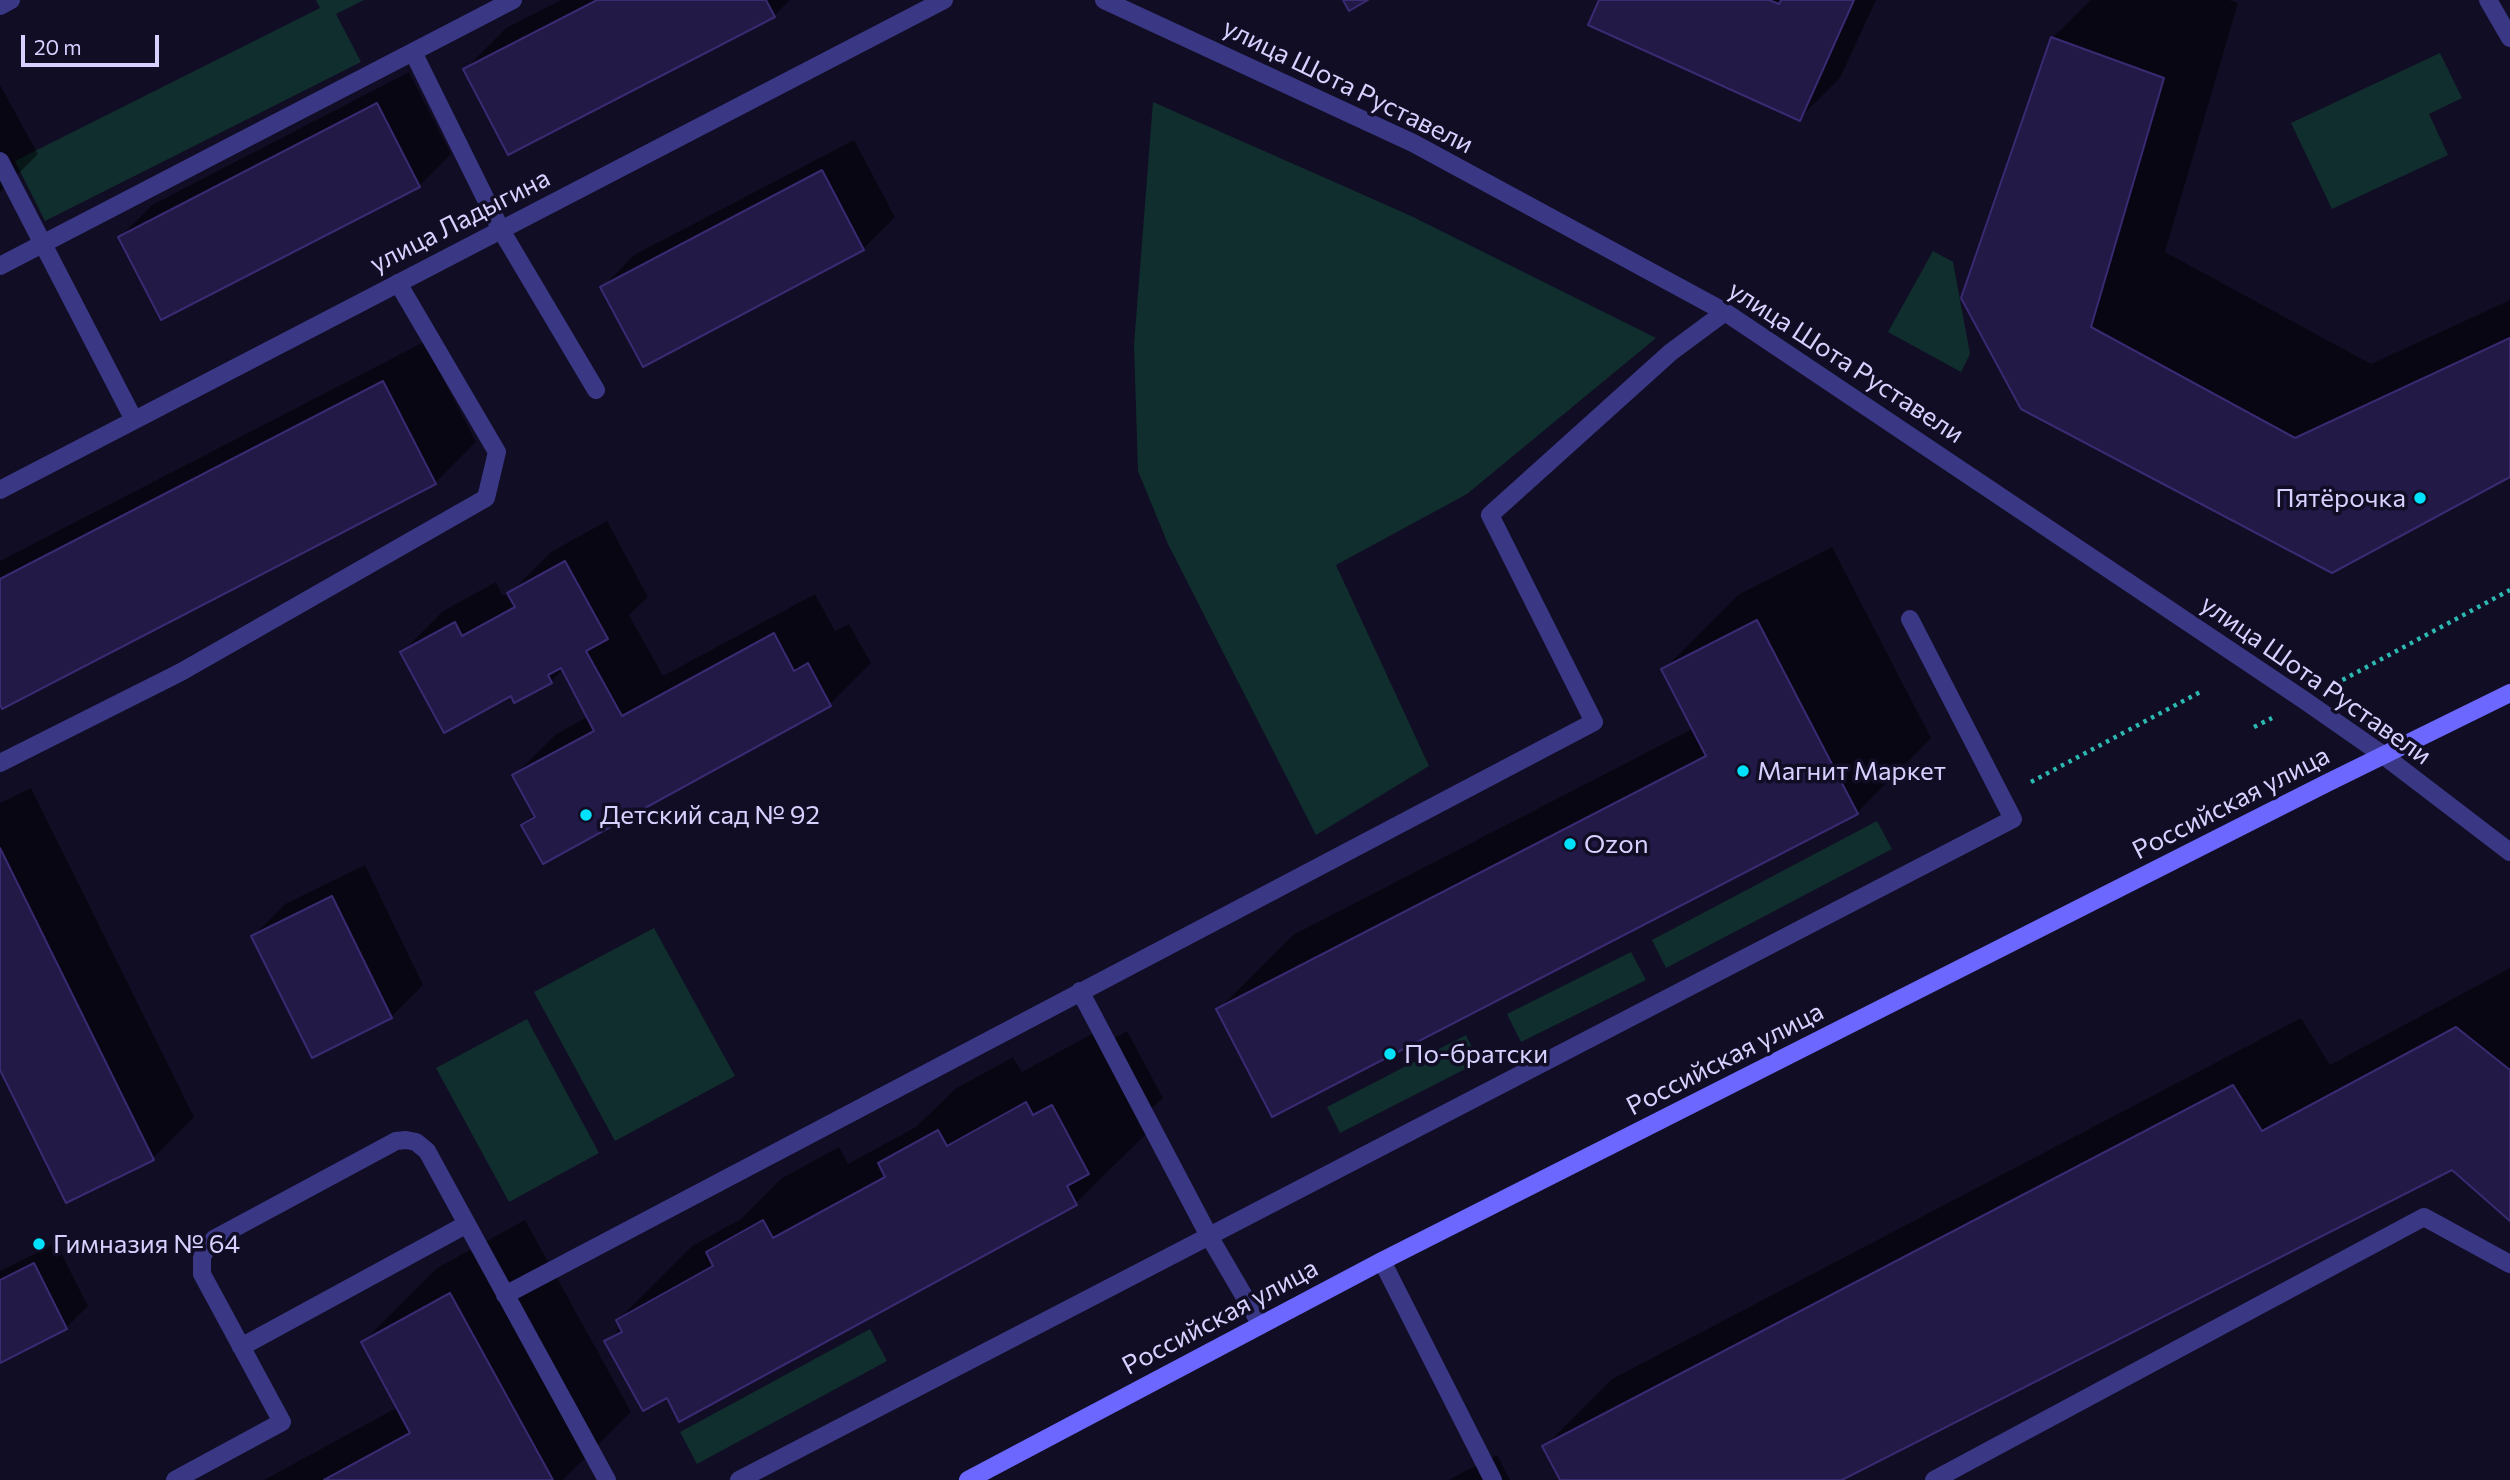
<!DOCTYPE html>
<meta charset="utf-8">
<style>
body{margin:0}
#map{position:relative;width:2510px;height:1480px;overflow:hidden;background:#110d24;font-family:Commissioner,sans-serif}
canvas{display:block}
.scale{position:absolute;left:21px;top:35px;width:138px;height:32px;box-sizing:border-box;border:4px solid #d6d1ff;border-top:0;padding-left:9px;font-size:21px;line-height:24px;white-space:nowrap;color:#d6d1ff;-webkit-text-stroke:5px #110d24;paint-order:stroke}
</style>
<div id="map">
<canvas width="2510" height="1480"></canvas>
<div class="scale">20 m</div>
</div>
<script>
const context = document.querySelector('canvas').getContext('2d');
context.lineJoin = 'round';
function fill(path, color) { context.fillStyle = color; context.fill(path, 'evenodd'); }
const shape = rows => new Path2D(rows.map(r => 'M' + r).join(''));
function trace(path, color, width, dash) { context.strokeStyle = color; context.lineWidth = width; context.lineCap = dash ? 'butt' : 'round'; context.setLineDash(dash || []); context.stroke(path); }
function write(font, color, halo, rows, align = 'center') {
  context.font = font + ' Commissioner,sans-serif'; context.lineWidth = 7; context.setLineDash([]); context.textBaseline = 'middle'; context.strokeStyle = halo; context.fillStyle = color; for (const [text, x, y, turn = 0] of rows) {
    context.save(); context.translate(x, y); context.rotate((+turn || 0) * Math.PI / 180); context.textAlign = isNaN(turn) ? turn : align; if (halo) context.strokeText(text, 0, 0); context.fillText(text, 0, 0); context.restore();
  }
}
const green = shape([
 [316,0,364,0,336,14,361,62,45,221,15,161,320,8],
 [2440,53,2462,98,2429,114,2448,155,2332,209,2291,123],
 [1153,102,1409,215,1656,338,1467,494,1336,565,1429,766,1316,835,1168,544,1138,471,1134,345],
 [1933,251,1953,262,1970,354,1961,372,1888,332],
 [1877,821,1892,849,1666,968,1652,940],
 [654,928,735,1076,615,1141,534,992],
 [1631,952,1646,980,1521,1042,1507,1014],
 [527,1019,599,1153,509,1202,436,1068],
 [1466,1035,1479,1062,1340,1133,1327,1107],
 [870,1329,887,1361,697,1464,680,1432]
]);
const shadow = shape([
 [561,0,790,0,774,16,465,69,506,28],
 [1601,0,1876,0,1840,78,1799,119],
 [2091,0,2229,0,2238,3,2165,252,2371,364,2510,300,2510,475,2022,408,2052,38],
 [409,72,451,154,419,186,120,237,152,205],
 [0,85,38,154,0,192],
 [854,140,895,217,863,249,603,287,634,255],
 [424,342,476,442,435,483,3,706,0,700,0,561],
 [607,521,648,597,629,615,663,676,815,594,835,631,849,624,871,663,830,704,543,862,523,825,535,813,514,776,555,735,589,716,563,669,550,682,512,694,402,652,443,611,496,582,503,596,511,592,551,552],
 [1832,547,1931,738,1857,813,1218,1010,1293,935,1694,728,1663,670,1738,595],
 [31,788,194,1117,153,1158,66,1201,0,1066,0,803],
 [365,865,423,985,391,1017,253,936,285,904],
 [2510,968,2510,1219,2452,1168,1838,1480,1562,1480,1545,1446,1612,1379,2301,1018,2330,1065],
 [1101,1029,1108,1041,1127,1031,1163,1098,1144,1116,1151,1129,1076,1203,667,1396,607,1341,621,1327,618,1320,692,1246,741,1219,782,1178,839,1147,848,1164,916,1127,955,1089,1013,1057,1022,1072],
 [525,1220,631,1412,563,1480,264,1480,398,1407,363,1342,437,1268],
 [56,1243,88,1306,66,1328,0,1361,0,1271],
 [1497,1455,1510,1480,1448,1480]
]);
const building = shape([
 [597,0,766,0,775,17,508,155,463,69,597,0],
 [1343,0,1368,0,1349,11,1343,0],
 [1599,0,1769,0,1779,4,1781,0,1854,0,1800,121,1588,25,1599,0],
 [2051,37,2164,78,2091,327,2295,438,2510,338,2510,477,2332,573,2021,409,1961,298,2051,37],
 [377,103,420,187,161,320,118,237,377,103],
 [822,170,864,250,643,367,600,287,822,170],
 [383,381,436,484,2,709,0,704,0,579,383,381],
 [565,561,608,639,586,651,622,716,774,633,794,671,808,663,831,706,543,864,521,825,535,817,512,775,594,731,561,668,548,675,552,683,514,703,511,696,444,733,400,652,455,622,462,636,515,607,507,593,565,561],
 [1757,620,1858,814,1272,1117,1216,1009,1706,756,1661,669,1757,620],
 [0,848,154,1160,66,1203,0,1070,0,848],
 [332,896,392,1018,312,1058,251,936,332,896],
 [2456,1027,2510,1070,2510,1221,2452,1170,1842,1480,1560,1480,1542,1446,2233,1085,2262,1131,2456,1027],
 [1026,1102,1033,1115,1052,1105,1089,1174,1067,1186,1077,1205,679,1422,667,1398,643,1411,604,1341,622,1332,616,1320,713,1266,706,1252,763,1220,773,1238,885,1177,878,1163,938,1130,947,1146,1026,1102],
 [34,1263,67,1329,0,1363,0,1280,34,1263],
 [450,1293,553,1480,324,1480,410,1433,361,1342,450,1293]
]);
const path = shape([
 [2335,684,2510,590],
 [2254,727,2272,718],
 [2031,782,2202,691]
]);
const service = shape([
 [2488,0,2510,38],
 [0,6,11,0],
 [413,52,501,230,596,390],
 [0,161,134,420],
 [0,266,513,0],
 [0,763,181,672,486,498,497,452,398,283],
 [1080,991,1209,1236,1261,1325],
 [1382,1261,1493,1480],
 [505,1295,1594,722,1490,515,1671,352,1725,312],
 [241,1347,467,1224],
 [175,1480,282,1422,202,1274,202,1257,207,1248,214,1239,396,1141,406,1140,416,1142,427,1151,607,1480],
 [739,1480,2013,819,1910,619],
 [1934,1480,2424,1217,2510,1264]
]);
const minor = shape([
 [0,490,944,0]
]);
const tertiary = shape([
 [1104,0,1413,143,1725,312,2304,700,2383,755,2510,852]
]);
const secondary = shape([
 [968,1480,1382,1261,2327,783,2510,693]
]);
const markers = [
 [2420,498,7,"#00e2fc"],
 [1743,771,7,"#00e2fc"],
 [586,815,7,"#00e2fc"],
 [1570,844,7,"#00e2fc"],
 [1390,1054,7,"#00e2fc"],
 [39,1244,7,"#00e2fc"]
];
const streetNames = [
 ["улица Шота Руставели",1348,86,26],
 ["улица Ладыгина",460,221,-27],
 ["улица Шота Руставели",1846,362,33],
 ["улица Шота Руставели",2316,680,35],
 ["Российская улица",2231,803,-27],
 ["Российская улица",1725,1059,-27],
 ["Российская улица",1220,1317,-28]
];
const poiNames = [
 ["Пятёрочка",2406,498,"right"],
 ["Магнит Маркет",1757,771],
 ["Детский сад № 92",600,815],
 ["Ozon",1584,844],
 ["По-братски",1404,1054],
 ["Гимназия № 64",53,1244]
];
fill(green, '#102e2d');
fill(shadow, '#0007');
fill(building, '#221946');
trace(building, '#392a72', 2);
trace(path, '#2bb9b1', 4.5, [3.5, 5]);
trace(service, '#3a3785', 18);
trace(minor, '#3a3785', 18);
trace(tertiary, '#3a3785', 18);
trace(secondary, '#6c68ff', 18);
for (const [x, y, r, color] of markers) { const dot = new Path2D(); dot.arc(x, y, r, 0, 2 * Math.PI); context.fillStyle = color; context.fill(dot); trace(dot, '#110d24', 2.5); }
write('26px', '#d6d1ff', '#110d24', streetNames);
write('26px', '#d6d1ff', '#110d24', poiNames, 'left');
</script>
